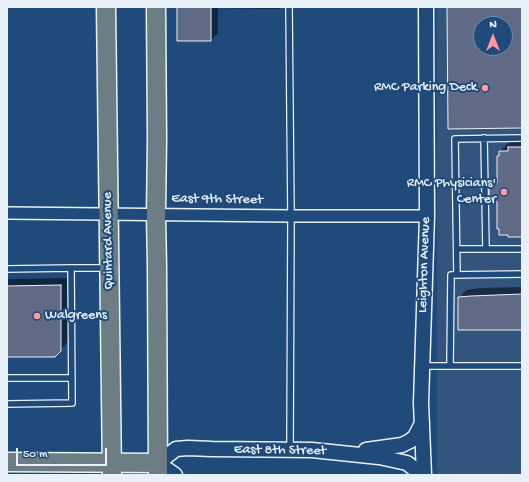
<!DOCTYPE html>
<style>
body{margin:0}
#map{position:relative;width:529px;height:482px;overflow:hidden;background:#1f4a7a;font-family:"Gochi Hand",sans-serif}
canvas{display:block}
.frame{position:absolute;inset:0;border:8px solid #e8f1f8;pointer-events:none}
.north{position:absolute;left:473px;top:16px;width:40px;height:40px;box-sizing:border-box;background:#1f4a7a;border:1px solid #6f8dac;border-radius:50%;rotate:0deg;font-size:11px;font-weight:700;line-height:16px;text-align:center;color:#e8f1f8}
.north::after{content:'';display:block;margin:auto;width:14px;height:18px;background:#ff9aa2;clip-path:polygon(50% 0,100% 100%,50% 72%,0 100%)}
.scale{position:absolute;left:16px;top:448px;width:91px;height:18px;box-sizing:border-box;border:2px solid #e8f1f8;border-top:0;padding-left:5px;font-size:12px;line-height:14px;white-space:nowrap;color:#e8f1f8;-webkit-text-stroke:3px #1f4a7a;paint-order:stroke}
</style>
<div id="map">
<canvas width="529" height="482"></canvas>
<div class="frame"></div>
<div class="north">N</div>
<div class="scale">50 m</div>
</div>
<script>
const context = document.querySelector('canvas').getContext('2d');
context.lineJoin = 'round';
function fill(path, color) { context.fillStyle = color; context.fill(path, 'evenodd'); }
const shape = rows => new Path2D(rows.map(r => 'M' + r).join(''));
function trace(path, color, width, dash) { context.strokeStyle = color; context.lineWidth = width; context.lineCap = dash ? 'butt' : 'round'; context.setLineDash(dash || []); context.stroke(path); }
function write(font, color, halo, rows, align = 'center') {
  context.font = font + ' "Gochi Hand",sans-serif'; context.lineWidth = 4; context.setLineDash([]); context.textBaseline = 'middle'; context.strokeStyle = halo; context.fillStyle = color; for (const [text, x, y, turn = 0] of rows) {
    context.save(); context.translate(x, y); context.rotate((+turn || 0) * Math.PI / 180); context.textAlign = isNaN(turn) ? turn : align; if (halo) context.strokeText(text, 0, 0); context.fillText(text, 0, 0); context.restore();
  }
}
const built = shape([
 [437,7,522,7,522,475,437,475],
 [481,24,505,24,505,48,481,48]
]);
const shadow = shape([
 [178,7,281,7,279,9,218,8,218,33,211,40],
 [522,137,522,236,490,184,498,176,498,157,500,155,500,151,510,141],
 [68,278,68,342,54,356,7,356,7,279],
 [522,287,522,329,459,298,466,290,480,288]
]);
const building = shape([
 [177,7,211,7,211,41,177,41,177,7],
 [447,7,522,7,522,128,448,129,447,7],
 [481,24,505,24,505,48,481,48,481,24],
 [508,147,522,147,522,237,508,237,508,235,499,235,499,229,497,229,497,202,489,202,489,183,497,183,497,156,499,156,499,151,508,151,508,147],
 [61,285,61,351,55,357,7,357,7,286,61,285],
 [522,294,522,330,458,330,458,297,471,296,522,294]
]);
const service = shape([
 [289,7,291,216,290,449],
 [484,138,486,249],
 [457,249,522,249],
 [71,268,107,268],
 [7,269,71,268,72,403,7,404],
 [457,275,455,139,522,138],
 [450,365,451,275,522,274],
 [422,366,522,366],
 [7,378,72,378]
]);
const minor = shape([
 [7,213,291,216,427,216]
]);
const tertiary = shape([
 [366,450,402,445,410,441,415,437,422,423],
 [175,475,158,463,176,449,188,448,212,449,312,450,379,457,407,463,422,475],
 [424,475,421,403,427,216,426,7]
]);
const primary = shape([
 [7,462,158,463]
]);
const trunk = shape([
 [106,7,112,475],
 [156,7,157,139,156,215,157,267,158,475]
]);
const markers = [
 [485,88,4,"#ff9aa2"],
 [504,192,4,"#ff9aa2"],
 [37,316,4,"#ff9aa2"]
];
const poiNames = [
 ["RMC Parking Deck",477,88],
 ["RMC Physicians'",496,184],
 ["Center",496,200],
 ["Walgreens",45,316,"left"]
];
const streetNames = [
 ["East 9th Street",217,200,1],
 ["Quintard Avenue",109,241,-91],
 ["Leighton Avenue",425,265,-88],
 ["East 8th Street",280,451,1]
];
fill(built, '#33547d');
fill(shadow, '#0007');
fill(building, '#616a84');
trace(building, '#e8f1f8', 1);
trace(service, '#e8f1f8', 8);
trace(minor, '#e8f1f8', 14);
trace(tertiary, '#e8f1f8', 17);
trace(primary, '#e8f1f8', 21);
trace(trunk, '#e8f1f8', 21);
trace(service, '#1f4a7a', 5.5);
trace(minor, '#1f4a7a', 11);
trace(tertiary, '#1f4a7a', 14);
trace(primary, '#6c7e84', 18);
trace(trunk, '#6c7e84', 18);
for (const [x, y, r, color] of markers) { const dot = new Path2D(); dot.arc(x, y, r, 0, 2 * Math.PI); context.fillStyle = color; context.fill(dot); trace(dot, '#1f4a7a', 1.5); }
write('14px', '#e8f1f8', '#1f4a7a', poiNames, 'right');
write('14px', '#e8f1f8', '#1f4a7a', streetNames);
</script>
